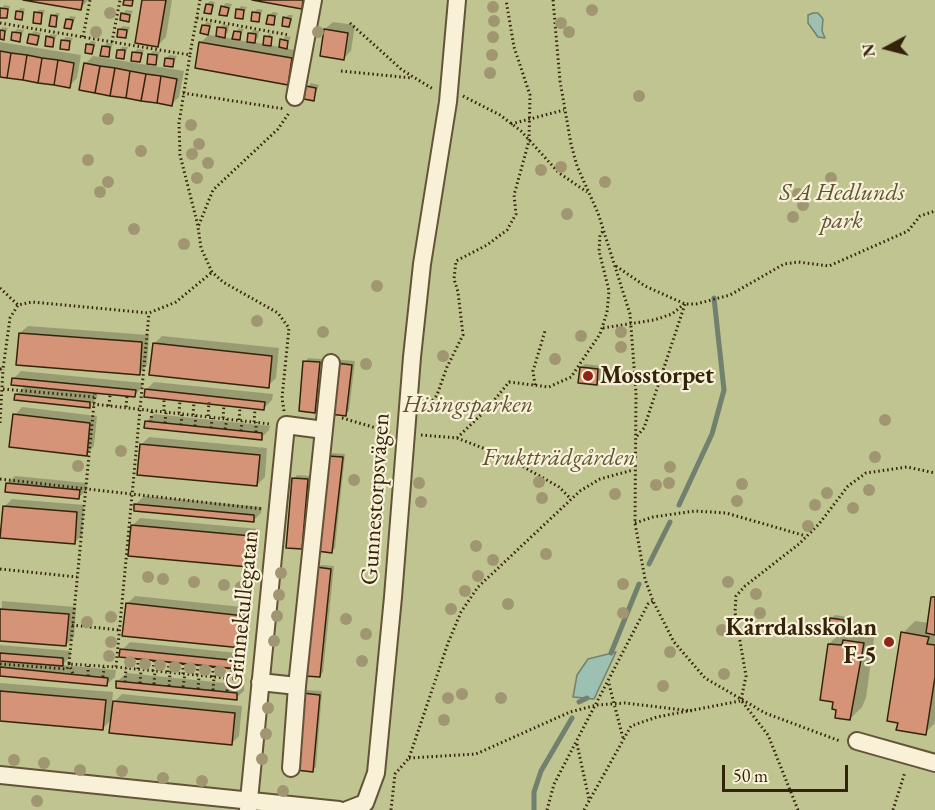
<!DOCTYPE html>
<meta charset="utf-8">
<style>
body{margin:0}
#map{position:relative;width:935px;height:810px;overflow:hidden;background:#f4e8c1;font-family:"EB Garamond",serif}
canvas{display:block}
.north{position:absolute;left:857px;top:18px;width:60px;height:60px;-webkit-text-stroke:4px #f8f0d7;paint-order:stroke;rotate:263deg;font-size:16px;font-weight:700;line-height:24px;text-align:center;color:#33230a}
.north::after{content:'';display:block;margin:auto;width:21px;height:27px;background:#33230a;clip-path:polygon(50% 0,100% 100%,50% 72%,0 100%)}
.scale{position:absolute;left:722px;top:765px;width:126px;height:27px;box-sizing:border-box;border:3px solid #33230a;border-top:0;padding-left:8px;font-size:18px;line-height:21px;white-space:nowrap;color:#33230a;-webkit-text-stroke:4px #f8f0d7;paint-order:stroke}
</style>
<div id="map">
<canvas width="935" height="810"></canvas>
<div class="north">N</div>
<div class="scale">50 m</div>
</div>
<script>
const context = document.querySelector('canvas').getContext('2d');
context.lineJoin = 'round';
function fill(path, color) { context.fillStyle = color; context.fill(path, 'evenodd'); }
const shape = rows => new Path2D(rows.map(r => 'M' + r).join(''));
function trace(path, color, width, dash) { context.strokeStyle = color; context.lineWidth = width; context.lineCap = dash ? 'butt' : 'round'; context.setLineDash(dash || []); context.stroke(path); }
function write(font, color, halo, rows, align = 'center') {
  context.font = font + ' "EB Garamond",serif'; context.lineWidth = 4.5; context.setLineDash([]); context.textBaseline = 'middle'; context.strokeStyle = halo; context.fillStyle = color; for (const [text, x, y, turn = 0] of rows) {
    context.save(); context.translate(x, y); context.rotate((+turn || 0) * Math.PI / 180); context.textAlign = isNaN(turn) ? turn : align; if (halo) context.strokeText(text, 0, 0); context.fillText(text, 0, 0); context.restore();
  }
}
const green = shape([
 [0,0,935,0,935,810,0,810]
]);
const water = shape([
 [813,13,818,13,823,19,822,31,825,38,818,37,808,23,808,15,813,13],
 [616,652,594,699,573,697,577,675,588,659,616,652]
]);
const shadow = shape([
 [32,0,88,0,81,8],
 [143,0,172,0,166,37,158,45],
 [210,1,215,2,211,12,207,4],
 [226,3,232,4,227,15,222,7],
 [4,5,10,6,6,17,0,16],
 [241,6,247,7,242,17,238,10],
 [21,8,25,9,21,19,17,11],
 [257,9,263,10,258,20,254,13],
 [39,10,45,10,40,23,35,13],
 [126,10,133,11,128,20,123,14],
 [273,12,278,13,273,23,269,15],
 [56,13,60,13,55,25,52,16],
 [288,15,293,15,289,26,285,18],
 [71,16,76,17,71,27,67,19],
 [207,22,212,23,208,33,203,26],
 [333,22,355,25,351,51,343,59,325,29],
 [222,25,229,25,228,32,223,37,233,39,239,28,244,29,238,40,249,42,250,33,253,30,259,31,258,38,253,42,265,44,266,37,271,33,270,42,272,42,269,45,280,47,285,36,291,37,285,48,299,51,295,75,287,83,201,42,209,35,217,36],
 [123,26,130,27,126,37,119,30],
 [2,27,8,28,3,38,0,38],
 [17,29,24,30,19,40,14,33],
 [34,31,41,33,36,43,30,35],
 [51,34,57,35,52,45,47,37],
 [66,37,73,38,68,48,63,40],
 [91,41,96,42,92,52,88,45],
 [0,42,81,55,77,78,69,86,0,75],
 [107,43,113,44,108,55,103,47],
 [122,47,128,47,124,58,119,50],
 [137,49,144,50,140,61,134,53],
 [153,51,160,52,156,63,150,55],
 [170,55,177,56,172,66,166,58],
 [93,56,184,71,179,97,171,105,85,64],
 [311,83,319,85,314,99,308,87],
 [28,326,149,335,147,365,139,373,20,333],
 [162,336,279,348,276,378,268,386,154,344],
 [308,358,322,359,318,407,314,411,305,362],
 [341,360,355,361,349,410,346,414,337,363],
 [585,364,601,366,600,380,596,383,581,368],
 [21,371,143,383,142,387,135,395,98,392,97,398,89,406,16,395,26,385,13,379],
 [154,382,273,394,272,400,264,408,146,390],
 [22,407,97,416,94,446,86,454,15,415],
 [154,414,270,426,269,430,261,438,146,422],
 [149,437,267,448,265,477,257,485,141,445],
 [333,453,345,454,335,548,332,551,329,456],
 [297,475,311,476,305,544,301,548,294,479],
 [15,476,87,483,87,490,79,497,7,484],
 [144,496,262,507,261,513,253,521,136,504],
 [12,499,84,505,82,535,74,543,4,507],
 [140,518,259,529,256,558,248,565,132,526],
 [321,565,334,566,323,672,320,676,318,568],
 [935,595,935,723,925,733,903,633,915,621,929,623],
 [135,596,252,608,249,639,241,646,127,604],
 [2,601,76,607,74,637,66,645,0,639],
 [835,615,847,617,841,632,851,634,856,628,875,631,866,698,862,707,850,719,829,644,841,632,832,618],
 [130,642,247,654,247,660,239,668,122,650],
 [0,645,71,651,70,657,62,665,116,670,115,677,107,684,0,674],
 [126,673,244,685,244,691,236,698,118,681],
 [0,683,113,692,112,704,122,694,242,706,239,736,231,744,112,719,102,729,0,720],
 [307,690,322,691,316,767,313,770,304,694]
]);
const stream = shape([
 [679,505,712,434,724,390,714,298],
 [649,564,670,522],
 [611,653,639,584],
 [579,702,587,698],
 [534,810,534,792,541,771,572,718]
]);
const building = shape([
 [23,0,83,0,81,10,23,0],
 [124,0,133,0,132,6,123,5,124,0],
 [142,0,166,0,158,47,135,43,142,0],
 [252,0,303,0,302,9,252,0],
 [206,4,213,5,211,14,204,13,206,4],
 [221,6,229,8,227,16,219,15,221,6],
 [0,8,8,9,7,18,0,18,0,8],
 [236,9,244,10,243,19,235,18,236,9],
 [16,11,23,12,22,20,15,19,16,11],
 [34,12,42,13,41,24,33,23,34,12],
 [252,12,260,13,259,22,251,21,252,12],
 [121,13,130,15,129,22,120,20,121,13],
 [51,15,57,16,56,27,49,26,51,15],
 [268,15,275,16,274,25,266,24,268,15],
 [283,17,291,19,289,27,282,26,283,17],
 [66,19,73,20,71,29,64,28,66,19],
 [202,25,210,26,208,35,200,33,202,25],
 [217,27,226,28,225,38,216,36,217,27],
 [118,29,127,30,126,38,117,37,118,29],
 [324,29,348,33,344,60,320,56,324,29],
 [0,30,5,31,4,40,0,39,0,30],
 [234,31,241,32,240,40,232,39,234,31],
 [12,32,21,33,20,42,11,40,12,32],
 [248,33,256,34,255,43,247,42,248,33],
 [29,34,39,36,37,45,27,43,29,34],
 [46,36,54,38,53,47,45,46,46,36],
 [264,36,272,37,271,46,263,45,264,36],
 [280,39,288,41,287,49,279,47,280,39],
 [61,40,70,41,69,50,60,49,61,40],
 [199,42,292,58,288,85,195,68,199,42],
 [86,44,94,45,92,54,85,53,86,44],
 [102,46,110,47,109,57,100,56,102,46],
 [117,50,125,50,124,59,116,58,117,50],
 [0,51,11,53,7,78,0,77,0,51],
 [132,52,142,53,140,62,131,61,132,52],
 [11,53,27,55,23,80,7,78,11,53],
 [148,54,157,55,156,65,147,64,148,54],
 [27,55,42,58,38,83,23,80,27,55],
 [42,58,58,60,54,85,38,83,42,58],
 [165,58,174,59,173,67,164,66,165,58],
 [58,60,74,63,70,88,54,85,58,60],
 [84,63,100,66,95,93,79,90,84,63],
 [100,66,115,68,110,96,95,93,100,66],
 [115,68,130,71,126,98,110,96,115,68],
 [130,71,146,74,141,101,126,98,130,71],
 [146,74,161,76,157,103,141,101,146,74],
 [161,76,177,79,172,106,157,103,161,76],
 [306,86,316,88,314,101,304,99,306,86],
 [19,333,142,342,140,375,16,365,19,333],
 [153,343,272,356,269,388,149,375,153,343],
 [303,361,320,362,315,413,299,411,303,361],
 [336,363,352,365,346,416,330,414,336,363],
 [580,367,598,369,597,385,578,383,580,367],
 [12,378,136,390,135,397,11,385,12,378],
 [145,389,265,402,264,410,144,397,145,389],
 [15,394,90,402,90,408,14,400,15,394],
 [13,414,90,423,87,456,9,447,13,414],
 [145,421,262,433,262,440,144,428,145,421],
 [140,444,260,455,257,486,137,475,140,444],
 [328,456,343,457,332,553,317,551,328,456],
 [292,478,308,479,302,549,286,548,292,478],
 [6,483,80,490,79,499,5,492,6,483],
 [134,504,254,515,254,522,134,511,134,504],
 [3,506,77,512,75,544,0,538,3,506],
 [131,525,252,536,249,567,128,556,131,525],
 [316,567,331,569,320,677,305,676,316,567],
 [931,597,935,597,935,635,926,633,931,597],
 [126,603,245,616,242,648,122,636,126,603],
 [0,609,69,614,66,646,0,641,0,609],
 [830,618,844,620,842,634,828,632,830,618],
 [901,632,929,637,927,644,935,645,935,677,926,735,896,730,898,723,887,721,901,632],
 [843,640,864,643,850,720,835,718,836,710,832,709,833,702,820,700,828,644,842,645,843,640],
 [120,649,240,661,239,669,119,657,120,649],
 [0,653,63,658,63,666,0,661,0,653],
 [0,667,108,678,107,686,0,676,0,667],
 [116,681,237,693,237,700,116,688,116,681],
 [0,691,106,700,103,730,0,721,0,691],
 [302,693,320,695,313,772,296,770,302,693],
 [113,701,235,713,232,745,109,733,113,701]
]);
const path = shape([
 [553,0,560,81,571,144,577,166,598,213,630,314,636,393,635,523,645,579,653,601,674,642,705,678,765,713,840,741],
 [197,18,289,35],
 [0,23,190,55,179,123,180,155,198,226],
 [350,23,402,70,433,89],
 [83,37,90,0],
 [112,42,120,0],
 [190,54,200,0],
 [341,71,412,78],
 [183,93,285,109],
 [463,96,500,115,521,131,559,173,587,192],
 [511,124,564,110],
 [616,266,645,286,685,304,696,304,730,295,784,264,798,262,829,266,908,231,920,216,935,211],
 [0,288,18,305],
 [603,328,654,320,672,314,683,305],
 [0,369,3,369,10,318,18,305,32,302,149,313,176,302,211,273],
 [535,385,533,371,545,331],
 [3,389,94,397],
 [95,393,69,664,116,667,149,313],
 [93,404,270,424],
 [109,406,110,395],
 [126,407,127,396],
 [164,411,164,399],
 [284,411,282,398,289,328,278,313,223,282,212,272,201,248,198,227,213,190,278,129,289,113],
 [424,411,437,395,447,367,463,335,458,292,454,279,456,261,487,245,507,230,516,214,514,195,529,141,530,95,514,47,506,0],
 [179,413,180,401],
 [193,415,194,402],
 [208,416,209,402],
 [223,418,224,405],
 [342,418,390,432],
 [239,420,240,407],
 [151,422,152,410],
 [254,422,255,409],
 [0,423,3,369],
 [165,423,166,412],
 [181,425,182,414],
 [195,426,196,415],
 [211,428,212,418],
 [225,429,227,419],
 [241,431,242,421],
 [256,432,256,422],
 [421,435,457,438,506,457,559,487,571,499],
 [637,436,644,428,685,304],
 [457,438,487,409,509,382,549,387,571,377,600,334,607,312,609,291,599,251,600,235,603,231],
 [0,479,263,509],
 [635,523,653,517,695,511,726,513,806,536],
 [0,569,77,577],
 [72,625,119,630],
 [0,664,67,669,69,664,73,674],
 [116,667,246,680],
 [138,669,138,659],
 [153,671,154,661],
 [168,672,169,662],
 [183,674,183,664],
 [197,675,198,665],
 [88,676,88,666],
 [103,677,104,667],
 [213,677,213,667],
 [227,678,228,668],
 [125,682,126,668],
 [140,683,141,670],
 [154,684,155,671],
 [609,684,623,738],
 [169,686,170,673],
 [183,687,185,674],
 [198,689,199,676],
 [213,690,214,677],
 [227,691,229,678],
 [577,744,589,799],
 [409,758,476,754,570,712,597,705,625,703,692,711],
 [391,810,395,774,409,758,448,643,461,612,478,587,580,491,600,479,633,470],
 [547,810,554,784,648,604,653,601],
 [584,810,631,726,657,717,740,701],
 [798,810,768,735,741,700,746,676,735,612,736,596,745,586,799,544,819,524,848,486,866,473,907,467,935,473],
 [893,810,905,772]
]);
const minor = shape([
 [295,97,313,0],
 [260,682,297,686,331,363],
 [857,741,935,763],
 [291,768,297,686],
 [0,775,339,810],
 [248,810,286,425,324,430],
 [347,810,365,803,376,773,393,597,412,357,422,264,448,102,457,0]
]);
const trees = [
 [493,7],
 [592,10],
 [110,13],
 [494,21],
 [561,23],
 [96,32],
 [318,32],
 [569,32],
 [493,37],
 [492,55],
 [490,73],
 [639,96],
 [108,119],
 [191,125],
 [199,144],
 [141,151],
 [192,154],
 [88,160],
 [208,163],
 [561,167],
 [541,170],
 [197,178],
 [831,178],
 [108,182],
 [605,182],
 [100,192],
 [798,194],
 [803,205],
 [567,214],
 [793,217],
 [134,229],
 [184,244],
 [377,286],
 [257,321],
 [323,332],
 [621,332],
 [581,336],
 [621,347],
 [443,356],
 [555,359],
 [366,364],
 [525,408],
 [885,420],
 [121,451],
 [875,457],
 [78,466],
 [670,467],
 [354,480],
 [539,482],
 [419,483],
 [669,483],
 [742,484],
 [656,485],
 [869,490],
 [827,493],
 [615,494],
 [542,498],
 [737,501],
 [421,502],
 [815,505],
 [853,508],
 [808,526],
 [476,546],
 [546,554],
 [493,560],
 [281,573],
 [478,576],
 [148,577],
 [163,579],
 [194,582],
 [728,582],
 [623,584],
 [224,585],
 [241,587],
 [465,591],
 [756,594],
 [279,595],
 [508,604],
 [451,609],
 [623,613],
 [760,613],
 [277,616],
 [111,617],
 [346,619],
 [87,622],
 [722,630],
 [366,634],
 [274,641],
 [111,642],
 [670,652],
 [109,656],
 [362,661],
 [130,662],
 [145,664],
 [160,665],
 [175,667],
 [190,668],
 [205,670],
 [220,671],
 [235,673],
 [724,674],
 [663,686],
 [462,694],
 [448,698],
 [501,698],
 [268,708],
 [444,720],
 [266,734],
 [262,759],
 [14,760],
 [44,763],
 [80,770],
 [122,771],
 [163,778],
 [202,781],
 [283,791],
 [37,801]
];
const markers = [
 [588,376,6,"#8f2418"],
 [889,642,6,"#8f2418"]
];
const parkNames = [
 ["S A Hedlunds",842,193],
 ["park",842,221],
 ["Hisingsparken",468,405],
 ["Fruktträdgården",559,458]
];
const poiNames = [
 ["Mosstorpet",600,376],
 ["Kärrdalsskolan",877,628,"right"],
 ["F-5",877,656,"right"]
];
const streetNames = [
 ["Gunnestorpsvägen",376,499,-86],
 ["Grinnekullegatan",243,610,-84]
];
fill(green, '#c0c490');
fill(water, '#9cc0b1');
trace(water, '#72816e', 1.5);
fill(shadow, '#0003');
trace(stream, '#72816e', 5);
fill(building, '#d59377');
trace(building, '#33230a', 1.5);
trace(minor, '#635438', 20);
trace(path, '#33230a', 3, [1.5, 3]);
trace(minor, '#f8f0d7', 16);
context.fillStyle = '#a19672';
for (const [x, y] of trees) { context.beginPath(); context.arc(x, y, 6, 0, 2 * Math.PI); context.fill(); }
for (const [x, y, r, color] of markers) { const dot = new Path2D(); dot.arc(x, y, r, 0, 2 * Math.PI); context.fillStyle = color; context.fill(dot); trace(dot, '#f8f0d7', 2); }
write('italic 24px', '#5d5332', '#f8f0d7', parkNames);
write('bold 24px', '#33230a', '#f8f0d7', poiNames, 'left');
write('24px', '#33230a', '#f8f0d7', streetNames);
</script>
